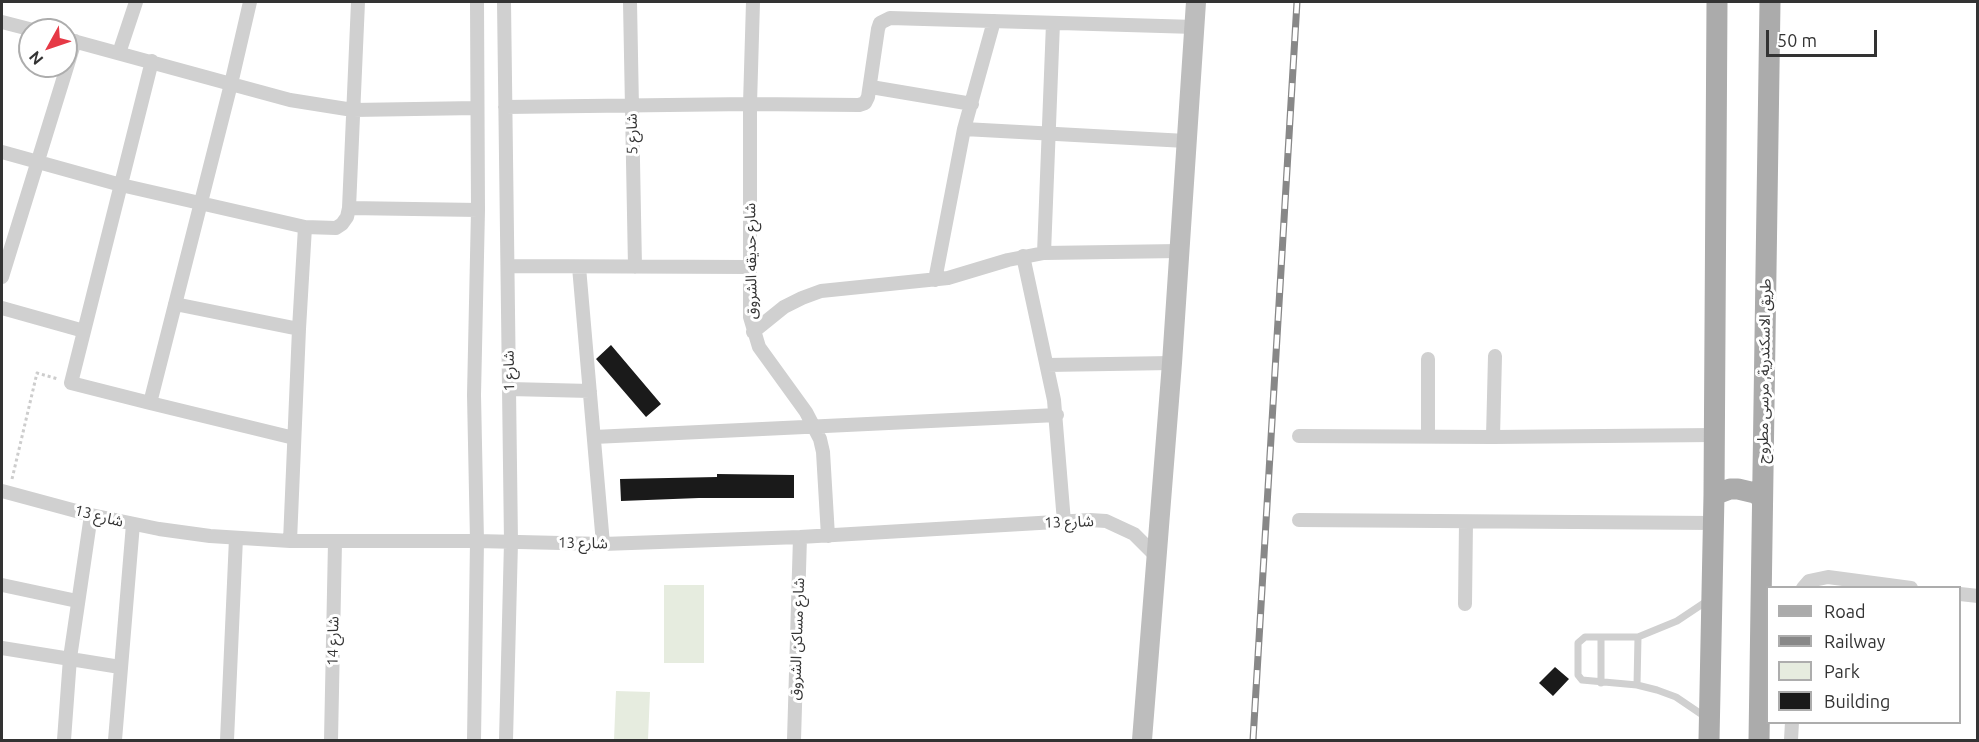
<!DOCTYPE html>
<meta charset="utf-8">
<style>
body{margin:0}
#map{position:relative;width:1979px;height:742px;overflow:hidden;background:#fff;font-family:Ubuntu,sans-serif}
canvas{display:block}
.frame{position:absolute;inset:0;border:3px solid #333;pointer-events:none}
.legend{position:absolute;left:1766px;top:586px;width:195px;height:138px;box-sizing:border-box;background:#fff;border:2px solid #adadad;margin:0;padding:8px 10px;list-style:none;font-size:18px;color:#333}
.legend li{display:flex;align-items:center;gap:12px;height:30px}
.legend b{width:30px;border:2px solid #adadad}
.north{position:absolute;left:18px;top:18px;width:60px;height:60px;box-sizing:border-box;background:#fff;border:2px solid #adadad;border-radius:50%;rotate:230deg;font-size:16px;font-weight:700;line-height:24px;text-align:center;color:#333}
.north::after{content:'';display:block;margin:auto;width:21px;height:27px;background:#e63946;clip-path:polygon(50% 0,100% 100%,50% 72%,0 100%)}
.scale{position:absolute;left:1766px;top:30px;width:111px;height:27px;box-sizing:border-box;border:3px solid #333;border-top:0;padding-left:8px;font-size:18px;line-height:21px;white-space:nowrap;color:#333;-webkit-text-stroke:4px #fff;paint-order:stroke}
</style>
<div id="map">
<canvas width="1979" height="742"></canvas>
<div class="frame"></div>
<ul class="legend">
<li><b style="height:8px;background:#ababab"></b>Road</li>
<li><b style="height:8px;background:#888"></b>Railway</li>
<li><b style="height:16px;background:#e6ecdf"></b>Park</li>
<li><b style="height:16px;background:#1a1a1a"></b>Building</li>
</ul>
<div class="north">N</div>
<div class="scale">50 m</div>
</div>
<script>
const context = document.querySelector('canvas').getContext('2d');
context.lineJoin = 'round';
function fill(path, color) { context.fillStyle = color; context.fill(path, 'evenodd'); }
const shape = rows => new Path2D(rows.map(r => 'M' + r).join(''));
function trace(path, color, width, dash) { context.strokeStyle = color; context.lineWidth = width; context.lineCap = dash ? 'butt' : 'round'; context.setLineDash(dash || []); context.stroke(path); }
function write(font, color, halo, rows, align = 'center') {
  context.font = font + ' Ubuntu,"Noto Sans Arabic",sans-serif'; context.lineWidth = 6; context.setLineDash([]); context.textBaseline = 'middle'; context.strokeStyle = halo; context.fillStyle = color; for (const [text, x, y, turn = 0] of rows) {
    context.save(); context.translate(x, y); context.rotate((+turn || 0) * Math.PI / 180); context.textAlign = isNaN(turn) ? turn : align; if (halo) context.strokeText(text, 0, 0); context.fillText(text, 0, 0); context.restore();
  }
}
const green = shape([
 [664,585,704,585,704,663,664,663],
 [616,691,650,692,648,740,614,740]
]);
const building = shape([
 [611,345,661,404,646,417,596,359],
 [717,474,794,475,794,498,699,498,621,501,620,479,717,477],
 [1555,667,1569,679,1553,696,1539,683]
]);
const path = shape([
 [12,479,37,373,58,379]
]);
const lane = shape([
 [1601,683,1601,637],
 [1637,685,1638,637],
 [1704,716,1676,697,1657,690,1637,685,1582,680,1578,675,1578,643,1585,637,1638,637,1677,621,1707,601]
]);
const street = shape([
 [504,2,511,542,506,740],
 [630,2,635,267],
 [753,2,750,104,750,317,759,347,806,412,820,439,823,452,828,536],
 [2,22,33,30],
 [66,39,231,84,250,2],
 [119,53,136,2],
 [871,87,972,104],
 [505,107,750,104,859,105,865,103,868,97,878,29,880,23,890,18,1195,27],
 [964,129,1186,141],
 [2,152,121,185,305,227,336,228,342,224,347,217,349,208,358,2],
 [349,208,478,210],
 [1044,253,1053,23],
 [1023,256,1054,400,1064,522],
 [508,266,748,267],
 [579,267,603,544],
 [2,277,75,41],
 [935,280,964,129,994,21],
 [175,304,299,329],
 [2,308,84,331],
 [753,332,784,307,802,298,821,291,948,278,1008,260,1044,253,1179,251],
 [1047,365,1172,363],
 [510,389,590,391],
 [150,403,71,383,152,61],
 [1299,436,1493,437,1714,435],
 [1428,436,1428,359],
 [594,437,1057,415],
 [1493,437,1495,356],
 [294,438,150,403,231,84,290,100,353,110,477,108],
 [2,491,91,515,159,529,210,536,290,541,477,541,603,544,800,537,1090,520,1106,521,1134,534,1157,557],
 [1299,520,1713,523],
 [290,541,299,329,305,227],
 [2,585,77,601],
 [1803,588,1809,581,1828,577,1911,588],
 [1960,594,1978,596],
 [1465,604,1466,522],
 [2,648,120,667],
 [64,740,70,658,91,515],
 [115,740,133,524],
 [227,740,236,538],
 [331,740,335,542],
 [474,740,477,541,474,395,478,210,477,2],
 [794,740,800,537],
 [1791,740,1792,722]
]);
const secondary = shape([
 [1142,740,1172,363,1196,2]
]);
const primary = shape([
 [1714,495,1730,489,1738,489,1755,493,1762,498],
 [1709,740,1714,495,1717,2],
 [1759,740,1770,2]
]);
const rail = shape([
 [1253,740,1297,2]
]);
const streetNames = [
 ["شارع 5",632,134,-91],
 ["شارع حديقه الشروق",751,261,-91],
 ["شارع 1",509,371,-91],
 ["طريق الاسكندرية, مرسى مطروح",1764,371,-89],
 ["شارع 13",99,516,14],
 ["شارع 13",1069,522,-2],
 ["شارع 13",583,543,1],
 ["شارع مساكن الشروق",797,639,-88],
 ["شارع 14",333,641,-89]
];
fill(green, '#e6ecdf');
fill(building, '#1a1a1a');
trace(path, '#cdcdcd', 3, [3, 3]);
trace(lane, '#d0d0d0', 7);
trace(street, '#d0d0d0', 14);
trace(secondary, '#bdbdbd', 20);
trace(primary, '#ababab', 21);
trace(rail, '#888', 7);
trace(rail, '#fff', 4.5, [14]);
write('15px', '#333', '#fff', streetNames);
</script>
